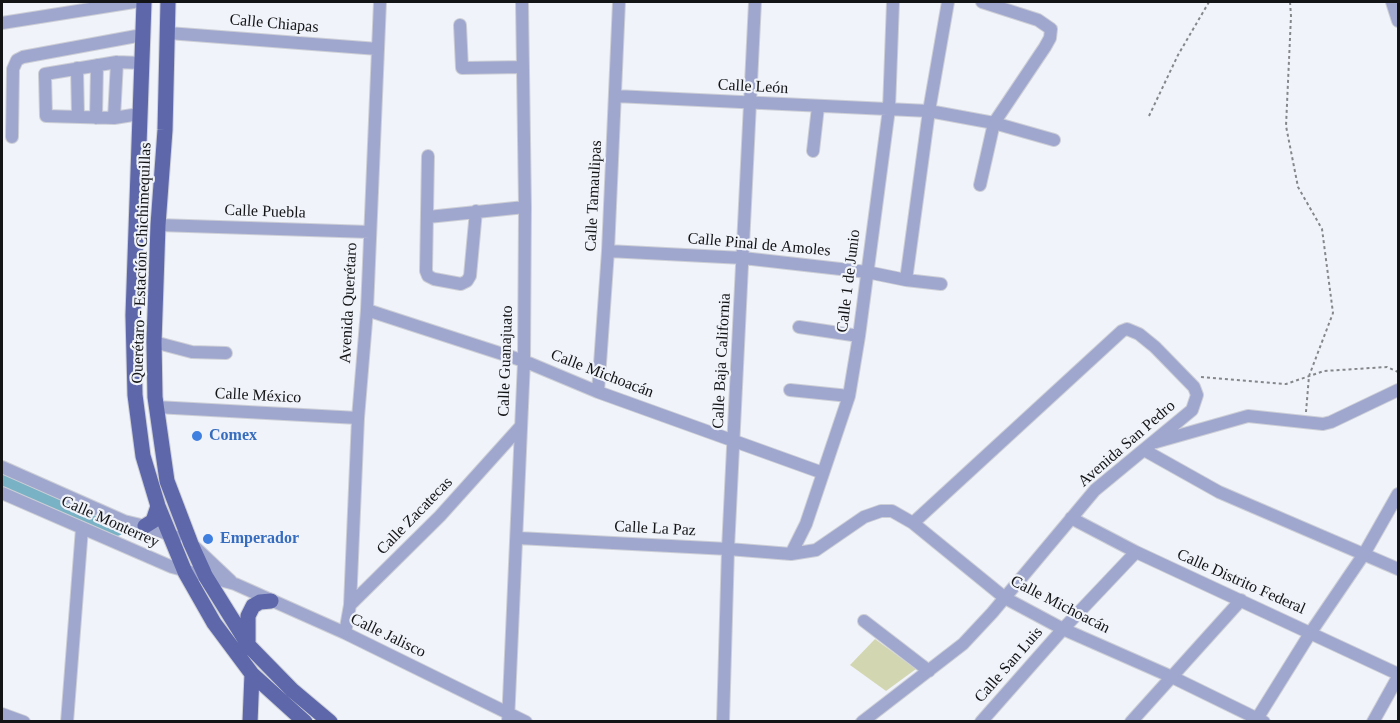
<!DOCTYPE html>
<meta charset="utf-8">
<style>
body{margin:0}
#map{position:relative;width:1400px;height:723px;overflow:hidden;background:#f0f3fa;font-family:"Times New Roman",serif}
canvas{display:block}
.frame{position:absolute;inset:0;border:3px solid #131416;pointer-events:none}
</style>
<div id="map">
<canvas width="1400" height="723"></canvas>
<div class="frame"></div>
</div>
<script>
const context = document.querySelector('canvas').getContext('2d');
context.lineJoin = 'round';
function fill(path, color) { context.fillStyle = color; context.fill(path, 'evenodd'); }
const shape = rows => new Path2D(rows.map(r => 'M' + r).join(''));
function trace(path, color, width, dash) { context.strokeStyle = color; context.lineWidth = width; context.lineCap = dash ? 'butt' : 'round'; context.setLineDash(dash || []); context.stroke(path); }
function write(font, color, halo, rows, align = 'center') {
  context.font = font + ' "Times New Roman",serif'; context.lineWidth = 4.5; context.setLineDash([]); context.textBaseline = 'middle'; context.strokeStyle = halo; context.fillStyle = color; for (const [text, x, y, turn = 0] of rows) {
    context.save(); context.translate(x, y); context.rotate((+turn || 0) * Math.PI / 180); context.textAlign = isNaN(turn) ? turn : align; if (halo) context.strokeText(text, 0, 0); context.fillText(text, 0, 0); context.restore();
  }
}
const green = shape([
 [875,639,916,669,886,691,850,665]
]);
const canal = shape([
 [2,480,117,530]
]);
const path = shape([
 [1290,2,1291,16,1286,126,1298,187,1322,229,1333,313,1309,376,1306,412],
 [1149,116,1178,55,1209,2],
 [1201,377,1286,384,1324,371,1387,367,1398,372]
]);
const minor = shape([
 [1392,2,1398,21],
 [2,23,134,2],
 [460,25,462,68,523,67],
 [168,33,378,49],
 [77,68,78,117],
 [615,96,929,111,994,123,1054,140],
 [139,114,114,118,46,116,45,74,117,62,141,63],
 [96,118,97,65],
 [114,118,117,62],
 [12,137,13,69,17,60,23,57,142,35],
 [813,151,818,107],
 [428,156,426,271,428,276,434,279,461,284,467,281,470,276,476,211],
 [980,185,994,123,1045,47,1050,38,1051,29,1038,20,982,2],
 [428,217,525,207],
 [158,225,370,232],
 [608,251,743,258,867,272,906,280,941,284],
 [906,280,929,111,948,2],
 [367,310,524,361,598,392,823,473],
 [799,327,859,336],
 [154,342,192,352,226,353],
 [790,390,849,396],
 [598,392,608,251,619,2],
 [156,407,358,418],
 [1156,442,1248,416,1323,424,1331,422,1398,390],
 [1144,450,1219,492,1398,569],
 [2,467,124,521,145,526,176,537],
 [2,493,172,567,235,584,345,633,526,722],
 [1071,518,1136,552,1398,674],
 [518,538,728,549,791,554,816,550,864,517,881,511,892,511,913,523,1005,598,1063,629,1172,677,1264,722],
 [194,546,231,581],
 [791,554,806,524,849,396,859,336,889,109,893,2],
 [350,605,358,418,367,310,380,2],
 [864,621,929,671],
 [345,633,350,605,440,516,521,426],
 [2,714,24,722],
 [67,722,82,528],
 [508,722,524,361,525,207,522,2],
 [723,722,728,549,755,2],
 [862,722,963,644,992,613,1095,490,1192,410,1197,395,1194,387,1155,347,1139,334,1127,329,1122,331,913,523],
 [981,722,1063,629,1136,552],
 [1131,722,1241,600],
 [1255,722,1311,632,1364,554,1398,494],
 [1373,722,1398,677]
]);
const major = shape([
 [144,2,133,315,135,395,143,456,158,506,185,572,214,623,252,674,305,722],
 [168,2,165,130,158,225,154,342,155,397,167,481,191,544,206,577,249,646,292,690,330,722],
 [145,526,153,521,158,506],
 [248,643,248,616,253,606,260,602,271,601],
 [250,722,252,674]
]);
const markers = [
 [197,436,6,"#3f7fe0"],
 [208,539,6,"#3f7fe0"]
];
const streetNames = [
 ["Calle Chiapas",274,24,5],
 ["Calle León",753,87,3],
 ["Calle Tamaulipas",594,196,-87],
 ["Calle Puebla",265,212,2],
 ["Calle Pinal de Amoles",759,245,5],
 ["Querétaro - Estación Chichimequillas",142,263,-88],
 ["Calle 1 de Junio",849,281,-83],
 ["Avenida Querétaro",349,303,-87],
 ["Calle Guanajuato",506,361,-88],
 ["Calle Baja California",722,361,-87],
 ["Calle Michoacán",602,374,21],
 ["Calle México",258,396,3],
 ["Avenida San Pedro",1127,444,-41],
 ["Calle Zacatecas",415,516,-46],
 ["Calle Monterrey",110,522,24],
 ["Calle La Paz",655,529,3],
 ["Calle Distrito Federal",1241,582,24],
 ["Calle Michoacán",1060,605,27],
 ["Calle Jalisco",388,636,26],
 ["Calle San Luis",1009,665,-49]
];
const shopNames = [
 ["Comex",209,436],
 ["Emperador",220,539]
];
fill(green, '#d3d7b1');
trace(canal, '#79b1c5', 12);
trace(minor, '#cdcfd6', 14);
trace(major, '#cdcfd6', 17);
trace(path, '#85878b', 2, [3, 3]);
trace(minor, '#a0a7ce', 12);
trace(major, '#5d67aa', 15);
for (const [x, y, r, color] of markers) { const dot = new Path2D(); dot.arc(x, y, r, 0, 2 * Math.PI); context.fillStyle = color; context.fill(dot); trace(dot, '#f0f3fa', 2); }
write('16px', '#131416', '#f0f3fa', streetNames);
write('bold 16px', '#366cbe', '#f0f3fa', shopNames, 'left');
</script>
